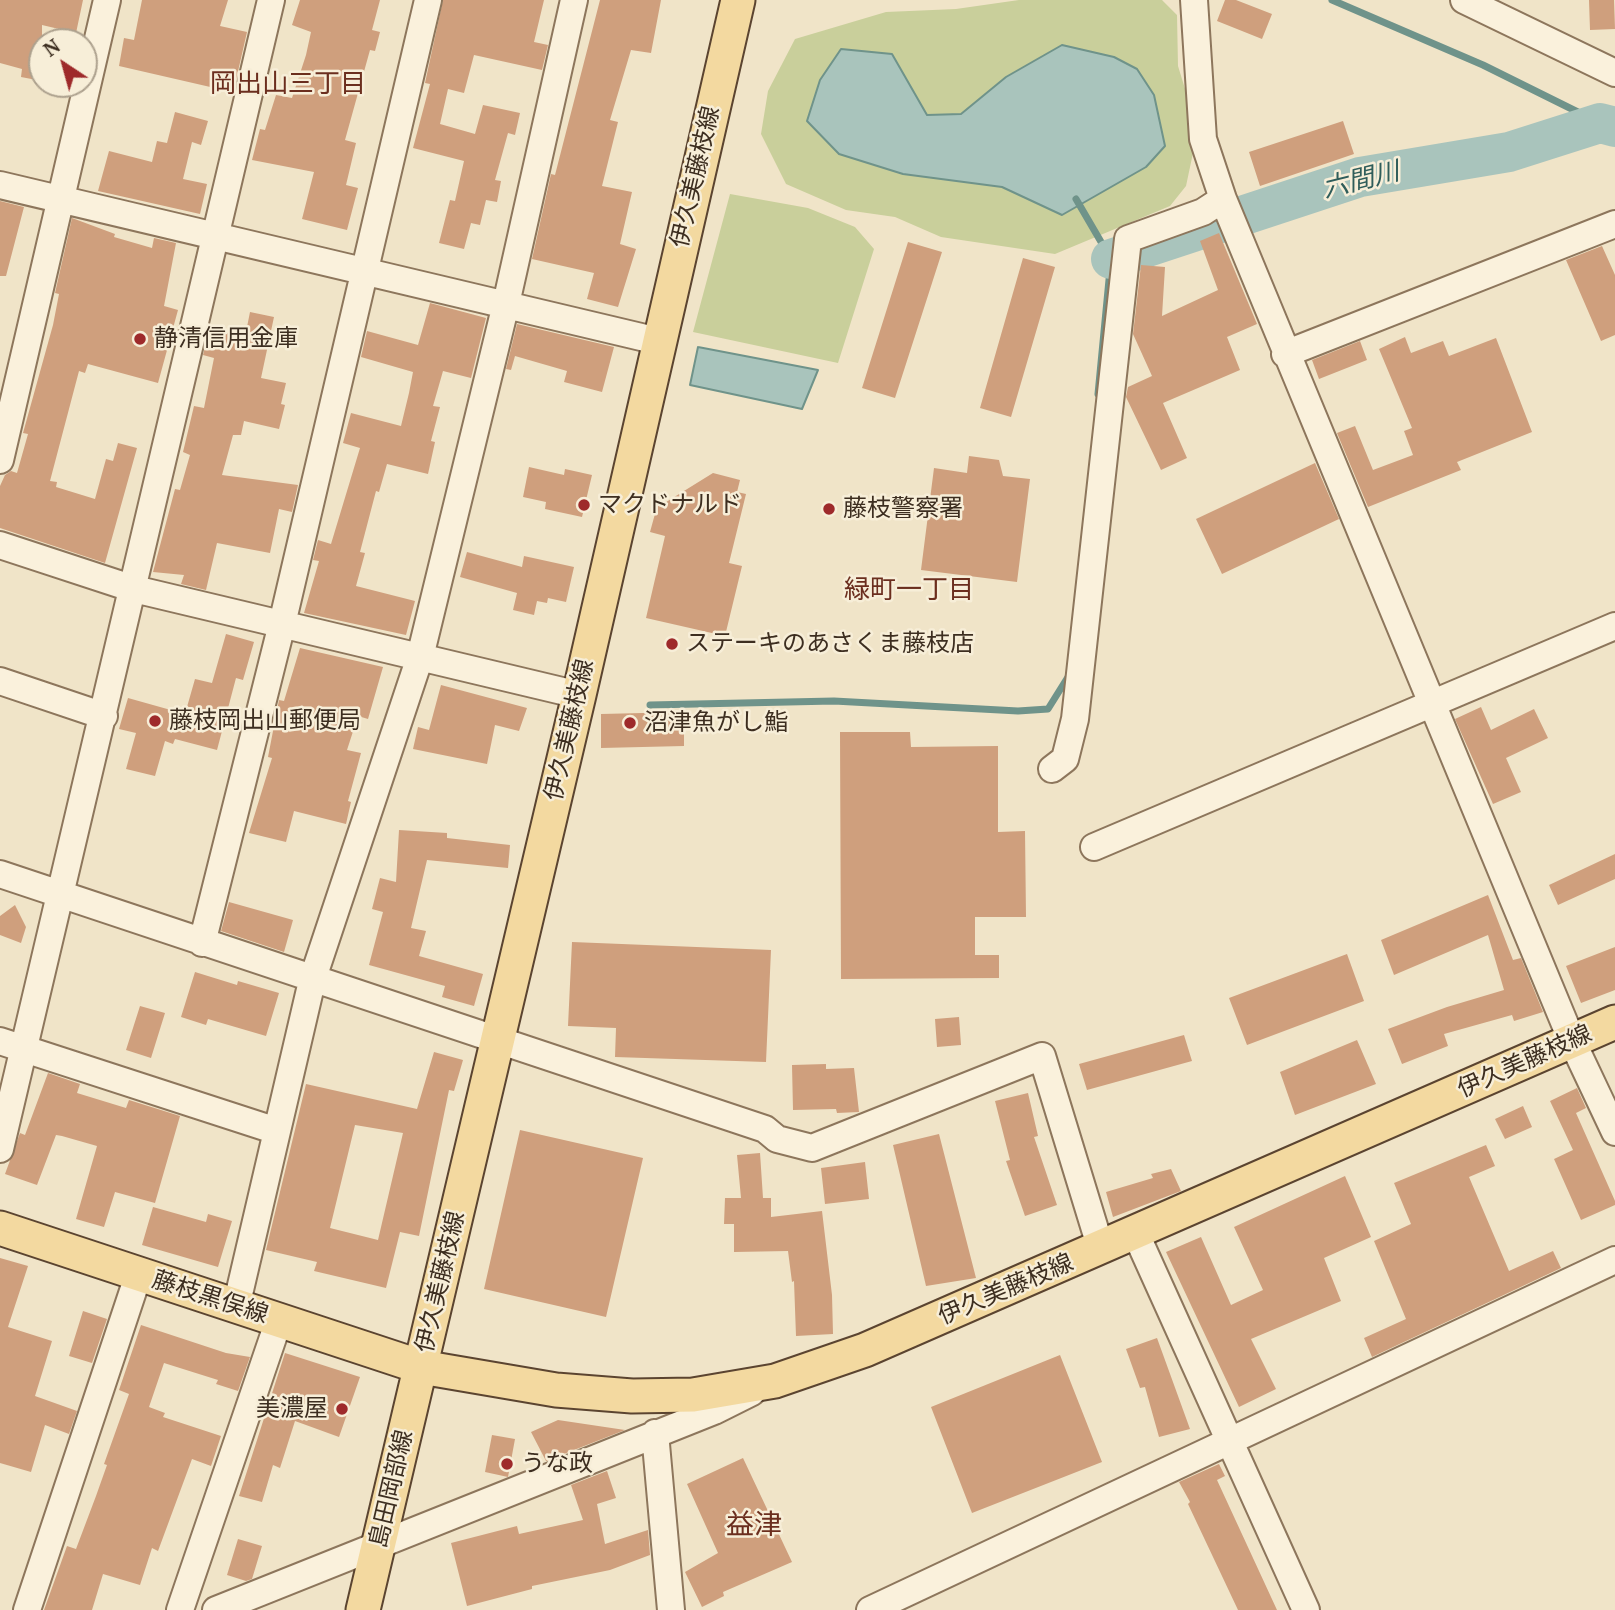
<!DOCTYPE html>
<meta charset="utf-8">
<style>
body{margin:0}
#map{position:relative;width:1615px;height:1610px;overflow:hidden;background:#f0e4c8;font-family:"PT Serif",serif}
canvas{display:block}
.north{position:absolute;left:28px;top:28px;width:70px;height:70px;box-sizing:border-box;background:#f7eed8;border:2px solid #ada18e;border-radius:50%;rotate:324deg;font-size:19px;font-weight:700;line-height:28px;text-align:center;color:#3d2e20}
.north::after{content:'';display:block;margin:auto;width:24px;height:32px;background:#9e2a2b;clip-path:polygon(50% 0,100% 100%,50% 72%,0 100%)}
</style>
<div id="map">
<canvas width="1615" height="1610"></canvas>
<div class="north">N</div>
</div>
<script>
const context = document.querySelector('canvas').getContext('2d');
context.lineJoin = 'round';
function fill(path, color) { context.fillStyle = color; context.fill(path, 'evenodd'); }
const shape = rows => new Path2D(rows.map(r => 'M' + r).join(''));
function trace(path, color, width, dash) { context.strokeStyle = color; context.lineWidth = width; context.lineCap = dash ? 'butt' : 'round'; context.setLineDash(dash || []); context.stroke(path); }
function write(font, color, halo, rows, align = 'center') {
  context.font = font + ' "PT Serif","Noto Sans JP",serif'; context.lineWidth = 5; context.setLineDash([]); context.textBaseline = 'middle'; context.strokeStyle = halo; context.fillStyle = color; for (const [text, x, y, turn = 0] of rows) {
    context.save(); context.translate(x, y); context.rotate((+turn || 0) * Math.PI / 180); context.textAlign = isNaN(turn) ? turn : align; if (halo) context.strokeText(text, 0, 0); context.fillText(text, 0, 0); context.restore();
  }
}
const green = shape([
 [1019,0,1162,0,1177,15,1178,66,1193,115,1193,153,1186,186,1170,206,1055,254,941,237,895,217,846,210,786,184,761,134,768,91,795,39,886,12,956,9],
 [730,194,808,208,855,227,874,249,838,363,693,332]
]);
const water = shape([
 [1062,45,1114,57,1137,69,1154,95,1165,146,1146,167,1062,215,1002,187,903,174,839,154,807,121,820,80,841,49,892,54,927,115,961,114,1006,77,1062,45],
 [698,347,818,370,802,409,690,385,698,347]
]);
const stream = shape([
 [1332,0,1483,65,1600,123],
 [1076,199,1111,259,1098,394],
 [650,705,834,701,1018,711,1048,709,1068,677]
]);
const river = shape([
 [1111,259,1360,177,1509,152,1600,123,1615,127]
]);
const building = shape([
 [0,0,83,0,76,33,42,25,42,81,21,77,22,69,0,63],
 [142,0,228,0,220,26,247,32,236,80,222,77,219,89,119,66,124,38,134,40],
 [300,0,380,0,372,30,380,32,375,51,370,50,345,140,356,143,346,185,358,188,347,230,302,219,314,172,252,160,260,129,265,130,276,95,292,98,306,55,311,32,292,25],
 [443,0,544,0,534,42,548,45,542,70,474,55,464,93,448,89,440,124,475,134,483,105,520,113,515,135,508,133,495,180,501,181,497,202,486,200,480,225,471,223,464,249,439,243,450,200,455,201,464,161,413,148,430,84,425,83],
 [600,0,661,0,651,53,631,50,610,120,618,122,602,186,632,192,620,244,636,249,618,307,587,299,594,273,532,259,551,174,555,175],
 [1225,0,1236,0,1272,14,1262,39,1217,21],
 [1589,0,1614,0,1615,29,1590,30],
 [175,112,208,121,201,145,192,142,183,179,207,184,200,214,98,191,109,151,152,162,157,141,167,143],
 [1343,121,1354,154,1260,186,1249,152],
 [0,201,24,207,6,276,0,276],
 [72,218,115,234,114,237,152,248,154,238,176,243,164,306,178,310,158,383,88,364,85,373,79,371,50,481,57,482,56,487,95,499,106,459,113,461,118,443,137,448,105,563,0,528,0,486,5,475,11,471,17,473,28,434,23,433,53,325,59,294,55,293],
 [1219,233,1257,324,1227,337,1240,370,1163,403,1187,458,1161,470,1126,397,1128,387,1152,376,1133,334,1141,265,1165,267,1162,316,1218,290,1200,241],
 [908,242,942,252,895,398,862,388],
 [1602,246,1615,275,1615,335,1601,341,1566,260],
 [1023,258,1055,267,1011,417,980,408],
 [430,303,486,318,471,378,443,371,433,406,440,407,431,441,435,442,428,474,387,464,379,492,376,491,360,552,365,553,356,586,415,601,406,635,304,613,319,561,313,560,318,540,331,544,360,448,343,443,351,413,401,426,409,393,413,372,361,357,367,331,418,345],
 [250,312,274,317,261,378,286,383,281,404,285,405,279,429,244,421,241,435,233,435,222,475,298,485,292,512,279,509,270,553,217,543,206,590,181,584,184,575,153,572,175,489,180,490,190,455,183,452,194,406,204,408,214,358,203,355,210,329,245,337],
 [517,324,614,347,602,392,564,382,567,371,515,356,511,370,506,369],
 [1405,337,1411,353,1443,341,1449,356,1496,338,1532,432,1457,462,1461,470,1368,507,1337,433,1355,426,1373,470,1413,455,1404,431,1412,428,1379,349],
 [1360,341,1367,360,1319,379,1312,360],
 [969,456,999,460,1003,476,1030,479,1017,582,921,570,934,468,967,473],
 [1315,463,1339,519,1222,574,1196,519],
 [529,467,564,475,565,469,592,475,582,517,545,509,546,502,523,497],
 [713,473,740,480,737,492,746,494,729,563,742,566,725,636,646,618,665,536,650,532,658,503,663,504],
 [467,552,522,567,524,556,574,567,566,602,548,598,547,603,537,601,534,615,513,610,517,593,460,577],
 [226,634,254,642,243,680,236,678,217,750,175,739,173,744,165,741,155,776,126,769,136,733,119,729,128,698,185,714,195,679,212,683],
 [300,648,383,667,368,719,358,716,347,750,361,753,348,801,351,802,346,824,294,811,286,842,249,833,272,758,268,757,279,700,284,701],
 [441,685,527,708,519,731,495,725,487,764,413,749,418,727,429,730],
 [1481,707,1491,730,1534,709,1548,738,1506,758,1521,792,1493,804,1455,719],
 [684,712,684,746,601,748,601,714],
 [840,732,910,732,911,747,998,746,998,832,1025,831,1026,917,975,917,975,955,999,955,999,978,841,979],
 [399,830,447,833,447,838,510,845,508,868,427,860,411,928,426,931,419,956,483,974,474,1006,442,997,445,986,369,965,383,912,372,909,380,878,396,882],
 [1615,854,1615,879,1558,905,1549,885],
 [1488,895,1513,960,1521,958,1543,1012,1514,1021,1512,1015,1444,1034,1448,1046,1402,1064,1388,1029,1447,1007,1504,990,1488,935,1394,975,1381,940],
 [229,902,293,920,284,952,221,931],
 [15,905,26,927,21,943,0,935,0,916],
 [572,942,771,950,766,1062,615,1057,616,1028,568,1026],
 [1615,947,1615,990,1581,1003,1566,966],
 [1347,954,1364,1001,1247,1045,1229,998],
 [195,972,237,985,238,981,279,993,266,1036,208,1019,206,1025,181,1017],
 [140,1006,165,1013,151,1058,126,1050],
 [959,1017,961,1045,937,1047,935,1019],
 [1184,1035,1192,1061,1087,1090,1079,1064],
 [1357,1040,1376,1084,1295,1115,1280,1072],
 [434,1052,463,1060,454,1091,449,1090,419,1236,400,1232,386,1288,314,1271,317,1262,266,1250,306,1084,417,1109],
 [355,1125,403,1133,378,1240,330,1228],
 [826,1064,826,1069,854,1068,859,1112,837,1113,836,1109,793,1110,792,1065],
 [48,1073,80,1084,77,1093,126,1108,129,1100,180,1116,155,1203,115,1192,104,1227,76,1219,97,1146,62,1136,56,1135,37,1185,5,1174,20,1133,25,1135],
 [1577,1088,1586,1108,1576,1113,1615,1201,1615,1205,1581,1220,1554,1159,1573,1150,1550,1101],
 [1028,1093,1038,1136,1034,1137,1057,1205,1025,1216,1006,1161,1010,1160,995,1101],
 [1523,1106,1532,1127,1505,1139,1495,1119],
 [520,1130,643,1158,606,1317,484,1289],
 [939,1134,976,1278,926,1286,893,1145],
 [1486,1145,1495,1166,1469,1177,1509,1271,1553,1251,1561,1268,1372,1357,1364,1338,1406,1319,1374,1241,1411,1224,1394,1183],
 [760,1153,763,1198,771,1198,771,1217,822,1211,832,1295,833,1334,796,1336,794,1281,792,1282,788,1251,734,1252,734,1224,724,1224,725,1198,741,1198,737,1155],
 [865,1162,869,1199,825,1204,821,1168],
 [1171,1169,1181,1191,1113,1217,1106,1192,1153,1178,1151,1174],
 [1345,1176,1371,1237,1324,1258,1341,1301,1251,1339,1276,1389,1239,1407,1166,1252,1201,1237,1231,1305,1263,1290,1234,1227],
 [153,1207,206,1222,208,1214,232,1221,218,1267,142,1245],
 [0,1258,28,1266,8,1327,52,1341,35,1396,77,1411,69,1434,45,1425,31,1472,0,1463],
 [83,1311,107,1319,92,1363,69,1356],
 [141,1325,226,1353,250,1357,238,1391,216,1384,218,1380,164,1363,149,1407,165,1413,163,1417,221,1436,211,1466,192,1459,158,1551,152,1548,140,1585,103,1574,92,1610,44,1610,67,1546,76,1549,96,1496,107,1465,104,1464,129,1394,119,1390],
 [1157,1338,1190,1429,1159,1437,1145,1387,1140,1388,1126,1349],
 [285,1353,360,1377,339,1437,295,1421,280,1468,273,1465,262,1502,239,1496],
 [1060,1355,1102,1462,972,1513,931,1407],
 [558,1420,625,1430,546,1461,531,1432],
 [492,1435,515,1439,508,1477,485,1472],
 [743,1458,792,1562,723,1592,724,1596,702,1607,685,1572,718,1553,687,1484],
 [1219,1464,1225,1476,1217,1480,1277,1610,1238,1610,1188,1504,1190,1502,1179,1482],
 [607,1471,616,1498,597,1504,605,1544,648,1530,650,1555,610,1570,532,1586,532,1589,467,1606,451,1543,517,1526,519,1534,583,1520,571,1485],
 [238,1539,262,1546,252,1579,246,1581,227,1575]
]);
const minor = shape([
 [1194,0,1203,139,1223,199,1572,1041,1615,1132],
 [1464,0,1615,73],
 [0,185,658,341],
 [1285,354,1615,224],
 [0,460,107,0],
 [0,545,134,589,579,695],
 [0,681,104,716],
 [1052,769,1065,759,1075,719,1128,239,1203,212,1223,199],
 [1094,847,1615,626],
 [0,874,765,1129,777,1139,812,1148,1042,1056,1101,1249],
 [202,943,282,624,428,0],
 [0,1041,277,1131],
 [0,1149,271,0],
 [1136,1234,1306,1610],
 [236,1307,312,981,420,657,506,304,574,0],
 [655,1433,671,1610],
 [27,1610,138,1276],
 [180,1610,279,1320],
 [216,1610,714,1411,752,1392],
 [870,1610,1615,1260]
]);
const major = shape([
 [0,1228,421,1367,556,1390,632,1396,693,1395,775,1381,865,1350,1615,1022],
 [363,1610,579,695,738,0]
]);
const markers = [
 [140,339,7,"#9e2a2b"],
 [584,505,7,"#9e2a2b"],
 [829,509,7,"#9e2a2b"],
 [672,644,7,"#9e2a2b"],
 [155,721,7,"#9e2a2b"],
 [630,723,7,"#9e2a2b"],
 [342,1409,7,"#9e2a2b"],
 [507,1464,7,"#9e2a2b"]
];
const streetNames = [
 ["伊久美藤枝線",696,177,-77],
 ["伊久美藤枝線",570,730,-77],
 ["伊久美藤枝線",1525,1062,-24],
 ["伊久美藤枝線",441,1282,-77],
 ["伊久美藤枝線",1006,1290,-23],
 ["藤枝黒俣線",210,1298,18],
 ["島田岡部線",392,1489,-77]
];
const poiNames = [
 ["静清信用金庫",154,339],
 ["マクドナルド",598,505],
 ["藤枝警察署",843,509],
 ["ステーキのあさくま藤枝店",686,644],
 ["藤枝岡出山郵便局",169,721],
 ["沼津魚がし鮨",644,723],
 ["美濃屋",328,1409,"right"],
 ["うな政",521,1464]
];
const neighbourhoodNames = [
 ["岡出山三丁目",288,85],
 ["緑町一丁目",909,591]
];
const waterNames = [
 ["六間川",1361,181,-14]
];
const quarterNames = [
 ["益津",754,1526]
];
fill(green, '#c9cf9b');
fill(water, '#a9c4bc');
trace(water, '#6f938a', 2);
trace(stream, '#6f938a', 7);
trace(river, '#a9c4bc', 40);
fill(building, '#cf9f7d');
trace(minor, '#8d765c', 30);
trace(major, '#5b4430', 37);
trace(minor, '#faf1dc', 26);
trace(major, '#f3d9a0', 33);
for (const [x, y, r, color] of markers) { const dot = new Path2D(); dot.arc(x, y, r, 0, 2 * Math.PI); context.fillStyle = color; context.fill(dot); trace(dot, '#f7eed8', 2.5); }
write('24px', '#3d2e20', '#f7eed8', streetNames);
write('24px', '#3d2e20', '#f7eed8', poiNames, 'left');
write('26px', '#6b2e1e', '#f7eed8', neighbourhoodNames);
write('italic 26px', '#2f5d5a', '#f7eed8', waterNames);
write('28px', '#6b2e1e', '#f7eed8', quarterNames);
</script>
